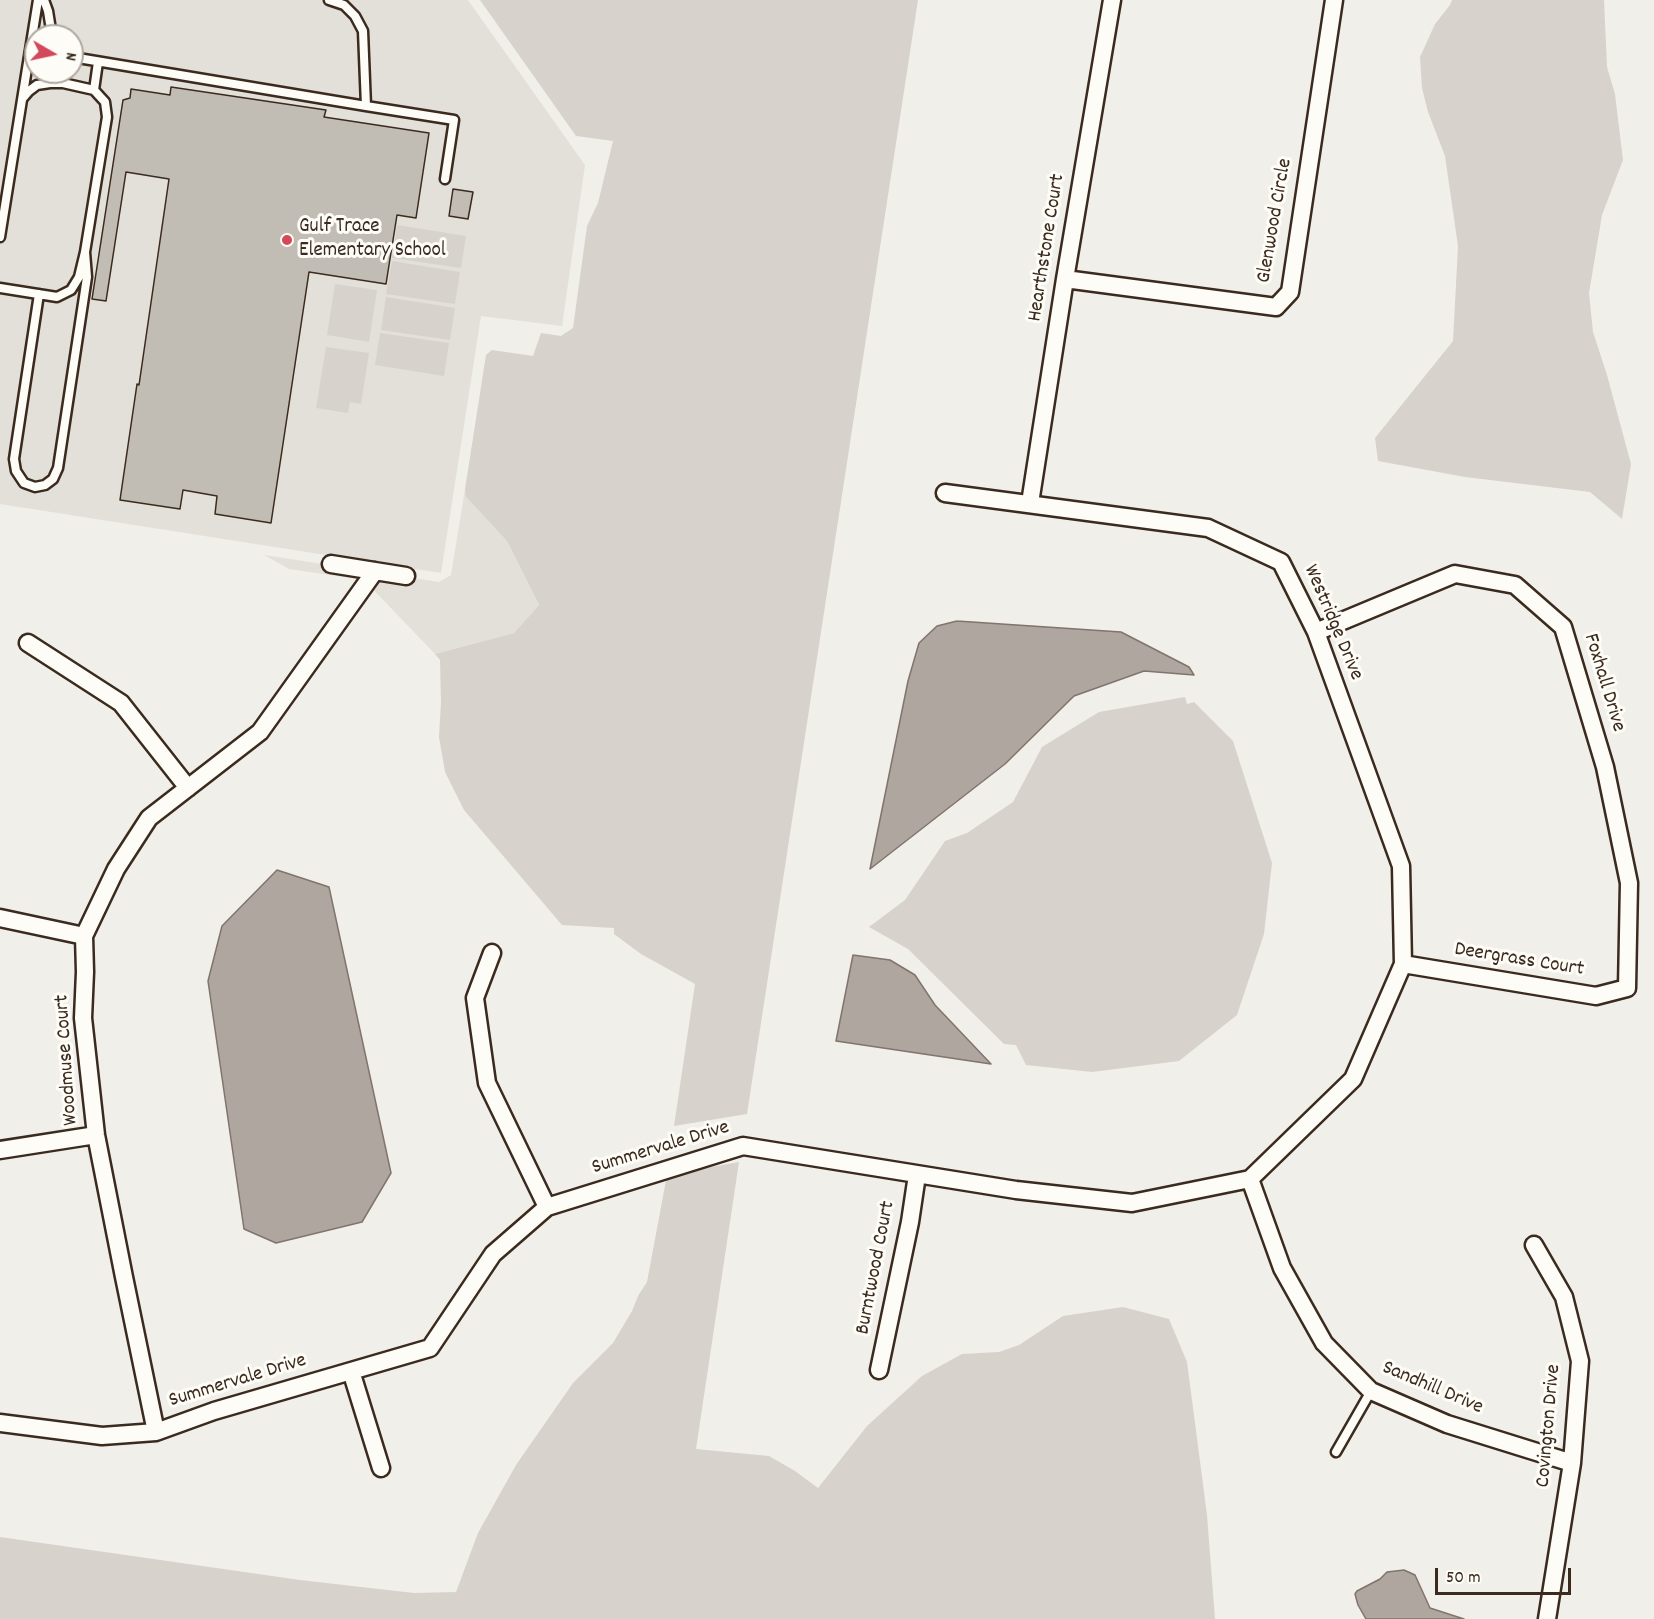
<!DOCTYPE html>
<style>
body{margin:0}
#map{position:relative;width:1654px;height:1619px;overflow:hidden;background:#f1efea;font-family:Dekko,sans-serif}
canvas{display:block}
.north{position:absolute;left:24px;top:24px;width:60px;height:60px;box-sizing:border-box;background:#fdfcf7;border:2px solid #afa8a0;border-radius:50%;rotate:99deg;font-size:16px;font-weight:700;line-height:24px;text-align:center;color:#3b2a1e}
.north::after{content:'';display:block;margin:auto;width:21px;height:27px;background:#d1495b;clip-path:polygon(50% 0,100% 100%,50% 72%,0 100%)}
.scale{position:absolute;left:1435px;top:1568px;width:136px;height:27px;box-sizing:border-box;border:3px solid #3b2a1e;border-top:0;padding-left:8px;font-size:18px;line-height:21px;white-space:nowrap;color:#3b2a1e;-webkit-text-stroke:4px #fdfcf7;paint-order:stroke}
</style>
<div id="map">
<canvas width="1654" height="1619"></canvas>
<div class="north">N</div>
<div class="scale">50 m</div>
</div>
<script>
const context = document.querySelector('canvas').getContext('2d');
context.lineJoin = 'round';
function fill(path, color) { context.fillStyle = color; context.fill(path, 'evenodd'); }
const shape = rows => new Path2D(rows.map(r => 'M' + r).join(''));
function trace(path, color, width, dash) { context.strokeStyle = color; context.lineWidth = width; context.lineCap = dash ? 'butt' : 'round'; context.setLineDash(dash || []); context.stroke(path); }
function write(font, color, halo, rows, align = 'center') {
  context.font = font + ' Dekko,sans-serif'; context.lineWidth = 6; context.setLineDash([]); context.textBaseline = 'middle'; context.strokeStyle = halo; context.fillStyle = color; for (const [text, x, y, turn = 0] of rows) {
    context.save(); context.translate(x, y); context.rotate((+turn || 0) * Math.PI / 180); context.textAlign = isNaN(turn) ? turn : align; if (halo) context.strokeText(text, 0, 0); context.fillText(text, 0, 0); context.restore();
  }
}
const built = shape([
 [0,0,468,0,585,165,562,326,481,316,441,573,0,504],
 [36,36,72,36,72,72,36,72],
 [465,489,466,497,507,541,539,605,514,633,435,654,364,580,289,569,264,555,439,582,451,575]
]);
const green = shape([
 [480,0,918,0,747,1114,674,1126,695,984,641,954,614,934,614,928,562,925,464,810,445,772,439,737,441,702,440,660,435,654,514,633,539,605,507,541,466,497,465,489,486,355,492,350,533,356,541,333,561,336,573,328,587,226,598,203,613,141,576,136],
 [1452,0,1604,0,1607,67,1615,94,1623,160,1602,215,1589,293,1593,332,1607,375,1631,464,1622,519,1590,492,1465,477,1378,461,1375,438,1453,341,1458,246,1445,156,1428,112,1422,88,1420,57,1435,24,1450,5],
 [397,225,466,236,461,268,392,258],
 [392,261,460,272,455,304,386,294],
 [335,284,377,290,369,342,327,335],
 [386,297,455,308,450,340,381,330],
 [380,333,449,343,444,376,375,365],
 [326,347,369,353,361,404,350,402,348,413,316,408],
 [1185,697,1187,704,1194,702,1233,741,1272,863,1264,934,1237,1015,1179,1061,1092,1072,1026,1065,1016,1045,1004,1044,908,949,869,927,905,900,945,841,967,833,1013,802,1042,747,1099,712],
 [739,1162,696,1449,769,1456,795,1471,818,1488,867,1426,922,1376,962,1354,999,1352,1019,1345,1063,1316,1123,1307,1169,1319,1187,1362,1207,1515,1215,1619,0,1619,0,1537,300,1580,414,1593,456,1592,478,1533,516,1465,573,1383,613,1343,632,1311,638,1296,647,1282,667,1175]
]);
const water = shape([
 [957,621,1121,632,1189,667,1194,675,1144,671,1074,696,1005,764,870,869,908,681,919,643,937,626,957,621],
 [277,870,329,887,391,1173,362,1222,276,1243,244,1229,208,981,222,926,277,870],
 [853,955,890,960,915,975,935,1005,991,1064,836,1041,853,955],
 [1404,1570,1415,1575,1430,1608,1464,1619,1366,1619,1358,1605,1355,1594,1357,1591,1380,1579,1387,1572,1404,1570]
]);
const building = shape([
 [171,87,326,110,324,117,429,133,416,218,397,215,386,284,309,272,271,523,215,514,217,496,183,490,180,509,120,500,137,384,139,385,169,179,126,172,106,301,92,299,123,100,130,98,131,89,170,95,171,87],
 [453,189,473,192,468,219,449,216,453,189]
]);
const service = shape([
 [44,0,48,11,52,36],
 [72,57,366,106,363,31,355,16,344,5,329,0],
 [23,98,29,91,37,85,50,83,63,83,94,90],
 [366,106,454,120,445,179],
 [0,237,38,0],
 [0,288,57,297,71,290,79,277,85,252,107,117,105,102,94,90,98,62],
 [39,294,14,459,16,471,24,483,35,487,45,485,53,479,58,468,87,277,85,252],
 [1336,1452,1371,1391]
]);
const minor = shape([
 [1065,279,1276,307,1290,292,1334,0],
 [1030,503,1065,279,1112,0],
 [331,564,406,576],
 [1316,632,1455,574,1515,585,1563,627,1605,767,1629,883,1627,988,1596,996,1403,964],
 [28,643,121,703,188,788],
 [0,918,84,936],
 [492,953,475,998,487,1083,547,1207],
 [0,1150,96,1135],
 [1250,1179,1282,1268,1324,1343,1371,1391,1447,1424,1572,1463],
 [1534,1245,1564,1297,1580,1361,1572,1463,1547,1619],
 [879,1370,910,1222,917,1175],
 [351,1371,381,1468],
 [0,1423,102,1436,156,1432,214,1411,430,1348,493,1254,547,1207,743,1146,1016,1190,1132,1203,1250,1179,1353,1079,1403,964,1401,866,1316,632,1281,562,1208,528,945,493],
 [156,1432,124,1277,96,1135,83,1018,85,972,84,936,116,869,149,818,260,732,375,571]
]);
const markers = [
 [287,240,6,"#d1495b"]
];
const streetNames = [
 ["Glenwood Circle",1276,221,-80],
 ["Hearthstone Court",1048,248,-81],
 ["Westridge Drive",1332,623,67],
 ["Foxhall Drive",1603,683,73],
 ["Deergrass Court",1519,961,9],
 ["Woodmuse Court",68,1060,-94],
 ["Summervale Drive",661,1149,-17],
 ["Burntwood Court",877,1268,-79],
 ["Summervale Drive",238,1382,-17],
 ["Sandhill Drive",1432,1389,23],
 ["Covington Drive",1550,1426,-85]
];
const poiNames = [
 ["Gulf Trace",299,228],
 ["Elementary School",299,252]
];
fill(built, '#e3e0da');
fill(green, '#d7d2cc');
fill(water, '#aea69f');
trace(water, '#80746b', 1.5);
fill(building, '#c1bcb4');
trace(building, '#3b2a1e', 1.5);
trace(service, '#3b2a1e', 13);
trace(minor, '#3b2a1e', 21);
trace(service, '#fdfcf7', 8);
trace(minor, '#fdfcf7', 16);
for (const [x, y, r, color] of markers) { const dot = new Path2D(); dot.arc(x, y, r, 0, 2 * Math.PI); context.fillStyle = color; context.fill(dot); trace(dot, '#fdfcf7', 2); }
write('21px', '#3b2a1e', '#fdfcf7', streetNames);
write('21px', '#3b2a1e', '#fdfcf7', poiNames, 'left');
</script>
